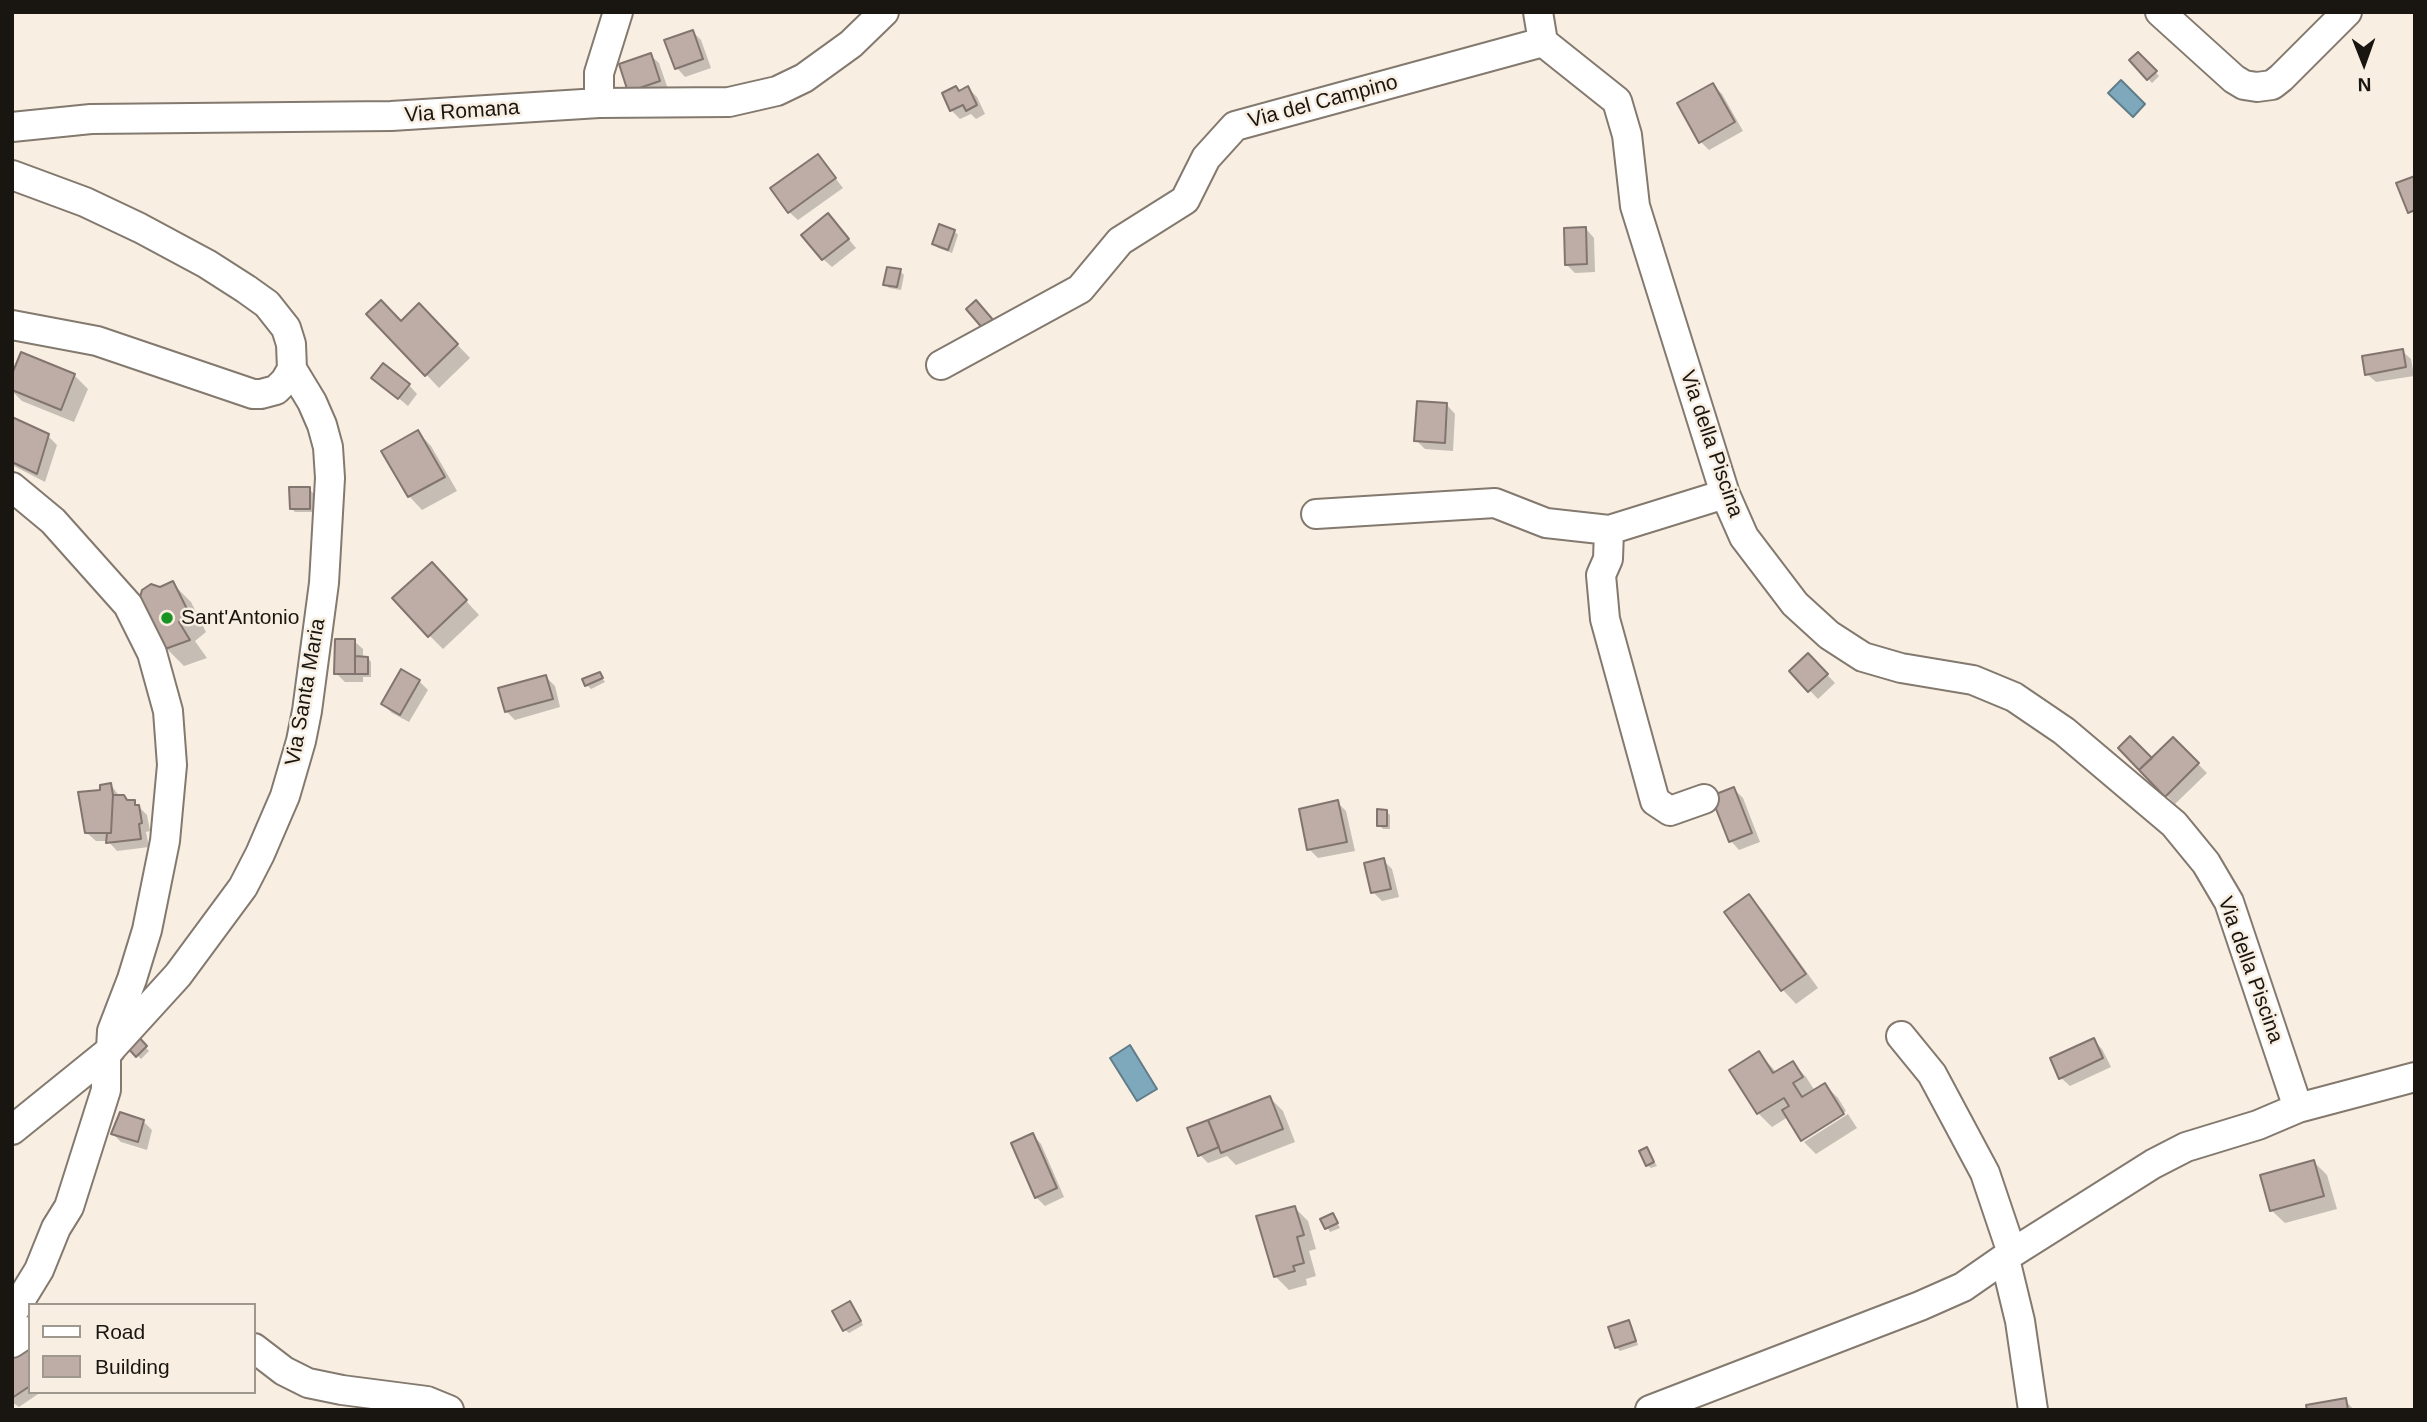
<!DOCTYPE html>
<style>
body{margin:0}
#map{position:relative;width:2427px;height:1422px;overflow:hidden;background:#f8eee1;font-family:Arial,sans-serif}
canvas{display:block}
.frame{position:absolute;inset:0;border:14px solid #191611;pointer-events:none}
.legend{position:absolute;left:28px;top:1303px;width:228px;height:91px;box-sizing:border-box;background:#f8eee1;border:2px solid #9f988e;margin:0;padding:9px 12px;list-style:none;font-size:21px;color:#191611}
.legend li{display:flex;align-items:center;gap:14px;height:35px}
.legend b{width:35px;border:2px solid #9f988e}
.north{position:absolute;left:2329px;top:28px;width:70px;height:70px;-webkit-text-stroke:5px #f8eee1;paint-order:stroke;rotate:179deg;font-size:19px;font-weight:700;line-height:28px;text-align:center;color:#191611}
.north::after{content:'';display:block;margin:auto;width:24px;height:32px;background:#191611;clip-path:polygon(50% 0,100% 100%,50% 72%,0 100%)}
</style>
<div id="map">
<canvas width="2427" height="1422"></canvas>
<div class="frame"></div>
<ul class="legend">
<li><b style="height:9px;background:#fff"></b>Road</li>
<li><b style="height:19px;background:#bdada6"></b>Building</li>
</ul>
<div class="north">N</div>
</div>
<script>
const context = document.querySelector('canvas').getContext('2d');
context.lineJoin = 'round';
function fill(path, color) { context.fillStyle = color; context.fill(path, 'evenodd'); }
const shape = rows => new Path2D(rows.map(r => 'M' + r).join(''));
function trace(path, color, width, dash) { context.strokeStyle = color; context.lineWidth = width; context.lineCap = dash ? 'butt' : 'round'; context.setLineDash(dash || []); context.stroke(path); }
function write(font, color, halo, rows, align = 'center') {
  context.font = font + ' Arial,sans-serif'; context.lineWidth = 5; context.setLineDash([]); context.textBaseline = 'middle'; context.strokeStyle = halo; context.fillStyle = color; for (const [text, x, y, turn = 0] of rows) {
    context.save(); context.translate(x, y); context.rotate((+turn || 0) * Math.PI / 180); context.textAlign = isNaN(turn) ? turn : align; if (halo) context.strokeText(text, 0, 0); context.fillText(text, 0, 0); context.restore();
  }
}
const water = shape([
 [2121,80,2145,104,2133,117,2108,93,2121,80],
 [1130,1045,1157,1089,1137,1101,1110,1058,1130,1045]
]);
const shadow = shape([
 [693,32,701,40,711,68,685,77,677,68],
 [2138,54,2159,76,2152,83,2131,60],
 [650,55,659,63,668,89,630,91],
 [1713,85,1722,94,1743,131,1709,150,1700,141],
 [968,88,977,97,985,114,976,119,971,114,960,119,951,110,960,92],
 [818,156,843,188,798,220,789,212],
 [836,224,856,248,832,267,823,259],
 [1586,229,1594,238,1595,272,1575,273,1566,264],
 [954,231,958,235,952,253,938,248,934,244],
 [900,271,904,275,901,290,889,288,885,284],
 [369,314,401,323,433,319,470,358,439,388],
 [2402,351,2411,359,2414,376,2376,382,2367,374],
 [74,375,88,389,74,422,22,401,12,391,12,379],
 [374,378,409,385,417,394,408,406],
 [1447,405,1455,414,1453,451,1425,449,1416,440],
 [12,419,48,436,57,445,45,482,12,465],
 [418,432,431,446,457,491,422,510,409,496],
 [309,489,313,493,313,512,295,512,291,508],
 [445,578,479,615,443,649,429,635],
 [173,584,191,602,206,632,195,641,207,658,184,666,166,648,160,589],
 [354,641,363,649,363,658,368,658,371,662,371,677,363,677,363,682,345,682,336,673],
 [1808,655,1835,683,1818,699,1791,671],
 [599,674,605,682,591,689,587,685],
 [546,677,555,686,560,707,515,720,506,711],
 [419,681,428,690,409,722,392,713,383,704],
 [2173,739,2207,773,2175,804,2120,748,2152,760],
 [111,785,120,797,128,802,134,802,147,815,150,831,146,832,149,847,117,851,108,841,96,841,87,833,102,792],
 [1734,789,1743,798,1760,842,1739,850,1731,841],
 [1337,802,1346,811,1355,851,1318,858,1309,849],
 [1386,811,1390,815,1390,829,1383,829,1379,825],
 [1383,860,1392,869,1399,897,1382,901,1373,892],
 [1749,896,1762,910,1818,988,1796,1004,1783,990,1726,912],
 [137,1038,149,1051,141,1059,128,1046],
 [2093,1040,2102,1049,2111,1067,2070,1086,2061,1078],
 [1759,1053,1777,1073,1793,1063,1806,1077,1815,1091,1825,1085,1838,1098,1846,1111,1803,1138,1803,1141,1788,1117,1772,1127,1758,1113],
 [1270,1098,1283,1111,1295,1142,1236,1165,1227,1156,1208,1163,1200,1155],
 [1848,1114,1857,1128,1816,1154,1804,1142],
 [143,1121,152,1130,147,1150,121,1142,113,1134],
 [1033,1135,1041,1144,1064,1197,1045,1206,1036,1197],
 [1647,1149,1657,1166,1651,1168,1647,1165],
 [2314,1162,2327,1175,2337,1209,2285,1223,2271,1210],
 [1295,1208,1308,1221,1316,1249,1309,1251,1316,1276,1306,1279,1307,1285,1289,1290,1276,1277],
 [1333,1215,1340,1228,1330,1232,1323,1220],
 [853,1307,863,1325,849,1333,845,1330],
 [1629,1322,1632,1326,1638,1345,1620,1351,1616,1347],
 [30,1344,30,1392,41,1392,19,1407,12,1402,12,1359],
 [2345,1400,2354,1410,2309,1410]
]);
const building = shape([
 [693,30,703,59,675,69,664,40,693,30],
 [2138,52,2157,71,2147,80,2129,60,2138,52],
 [651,53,660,81,628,92,619,64,651,53],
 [1713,83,1735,122,1699,143,1677,103,1713,83],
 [956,86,959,91,968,86,977,105,966,111,963,105,950,111,942,93,956,86],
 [818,154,836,178,788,213,770,188,818,154],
 [2415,176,2415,210,2408,213,2396,183,2415,176],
 [828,213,849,239,822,260,801,235,828,213],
 [939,224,955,230,948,250,932,244,939,224],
 [1586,227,1587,264,1565,265,1564,228,1586,227],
 [887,267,901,269,897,287,883,285,887,267],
 [381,300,401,321,419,303,458,344,425,376,366,314,381,300],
 [976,300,994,321,984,330,966,309,976,300],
 [2403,349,2406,367,2365,375,2362,356,2403,349],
 [21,352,75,374,61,410,12,390,12,374,21,352],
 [383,363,410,384,398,399,371,378,383,363],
 [1417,401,1447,403,1445,443,1414,441,1417,401],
 [12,417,49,434,37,474,12,462,12,417],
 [418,430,445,477,408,497,381,451,418,430],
 [289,487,310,487,310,509,290,509,289,487],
 [432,562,467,600,428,637,392,598,432,562],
 [173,581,189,613,179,622,190,640,165,649,140,597,142,590,151,584,160,587,173,581],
 [335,639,355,639,355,674,334,674,335,639],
 [1808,653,1828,674,1808,692,1789,671,1808,653],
 [355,656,368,657,368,674,355,674,355,656],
 [401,669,420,680,400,715,381,704,401,669],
 [600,672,603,678,585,686,582,679,600,672],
 [546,675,553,699,505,712,498,688,546,675],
 [2130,736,2152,758,2139,770,2118,748,2130,736],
 [2173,737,2199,763,2165,797,2139,770,2173,737],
 [111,783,113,795,111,833,85,833,78,792,100,790,100,785,111,783],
 [1734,787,1752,833,1729,842,1711,796,1734,787],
 [113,795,124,795,127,800,135,800,135,805,139,805,142,823,139,824,141,839,106,843,107,833,111,833,113,795],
 [1338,800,1347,842,1307,850,1299,809,1338,800],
 [1377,809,1387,810,1387,826,1377,826,1377,809],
 [1384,858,1391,889,1371,893,1364,863,1384,858],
 [1749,894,1806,974,1781,991,1724,912,1749,894],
 [137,1035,147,1046,136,1057,126,1046,137,1035],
 [2094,1038,2103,1058,2059,1079,2050,1058,2094,1038],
 [1759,1051,1773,1073,1793,1061,1803,1077,1793,1083,1802,1097,1825,1083,1844,1114,1801,1141,1782,1110,1789,1106,1784,1098,1757,1114,1729,1070,1759,1051],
 [1270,1096,1283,1129,1221,1153,1208,1120,1270,1096],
 [120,1112,144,1120,138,1142,111,1134,120,1112],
 [1208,1120,1219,1147,1198,1156,1187,1128,1208,1120],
 [1033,1133,1057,1188,1035,1198,1011,1143,1033,1133],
 [1647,1147,1654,1162,1646,1166,1639,1151,1647,1147],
 [2314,1160,2324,1196,2270,1211,2260,1175,2314,1160],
 [1295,1206,1304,1235,1297,1237,1304,1263,1293,1266,1295,1271,1274,1277,1256,1216,1295,1206],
 [1333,1213,1338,1223,1325,1229,1320,1219,1333,1213],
 [850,1301,861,1321,843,1331,832,1311,850,1301],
 [1629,1320,1636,1341,1615,1348,1608,1327,1629,1320],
 [30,1342,30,1386,12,1398,12,1357,30,1342],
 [2346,1398,2348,1410,2307,1410,2306,1405,2346,1398]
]);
const minor = shape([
 [1538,12,1543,42,1617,101,1627,135,1635,206,1725,494,1744,537,1795,604,1829,635,1863,657,1901,668,1973,680,2014,697,2064,731,2174,824,2206,863,2229,902,2298,1108],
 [2160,12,2234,79,2244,85,2257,87,2272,85,2281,78,2347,12],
 [599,103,599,73,618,12],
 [12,127,91,119,391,116,599,103,729,102,777,91,804,78,851,44,884,12],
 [12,175,85,202,140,228,207,264,246,289,267,304,286,328,291,344,292,369,285,381,276,390,261,394,253,394,97,341,12,325],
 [941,365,1080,289,1120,241,1185,200,1206,158,1235,126,1543,42],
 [12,487,53,521,128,605,152,653,168,711,172,765,165,841,147,930,132,979,112,1031,111,1049],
 [1316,514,1495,503,1546,523,1609,530,1725,494],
 [1609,530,1608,559,1601,575,1605,619,1655,801,1670,811,1704,799],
 [1901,1036,1932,1074,1985,1173,2012,1253],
 [12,1130,106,1054,178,975,243,887,260,854,285,796,301,741,307,711,324,583,330,478,328,447,322,425,312,402,292,369],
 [2005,1259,2020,1321,2033,1410],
 [12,1314,39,1270,56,1228,69,1207,106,1090,106,1054],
 [12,1343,30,1331],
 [254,1348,284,1371,308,1383,342,1390,427,1401,449,1410],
 [1650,1410,1920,1306,1963,1287,2012,1253,2153,1164,2186,1147,2258,1125,2298,1108,2415,1077]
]);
const markers = [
 [167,618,7,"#199423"]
];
const streetNames = [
 ["Via del Campino",1323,102,-15],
 ["Via Romana",462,112,-4],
 ["Via della Piscina",1711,444,71],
 ["Via Santa Maria",306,692,-80],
 ["Via della Piscina",2250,970,70]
];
const poiNames = [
 ["Sant'Antonio",181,618]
];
fill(water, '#7ea9bd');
trace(water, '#607d89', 2);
fill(shadow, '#0003');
fill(building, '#bdada6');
trace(building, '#82746e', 2);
trace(minor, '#83796e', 32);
trace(minor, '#fff', 28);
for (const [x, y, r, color] of markers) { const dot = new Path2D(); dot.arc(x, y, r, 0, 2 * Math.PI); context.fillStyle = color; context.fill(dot); trace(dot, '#f8eee1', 2.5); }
write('21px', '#191611', '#f8eee1', streetNames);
write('21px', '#191611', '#f8eee1', poiNames, 'left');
</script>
